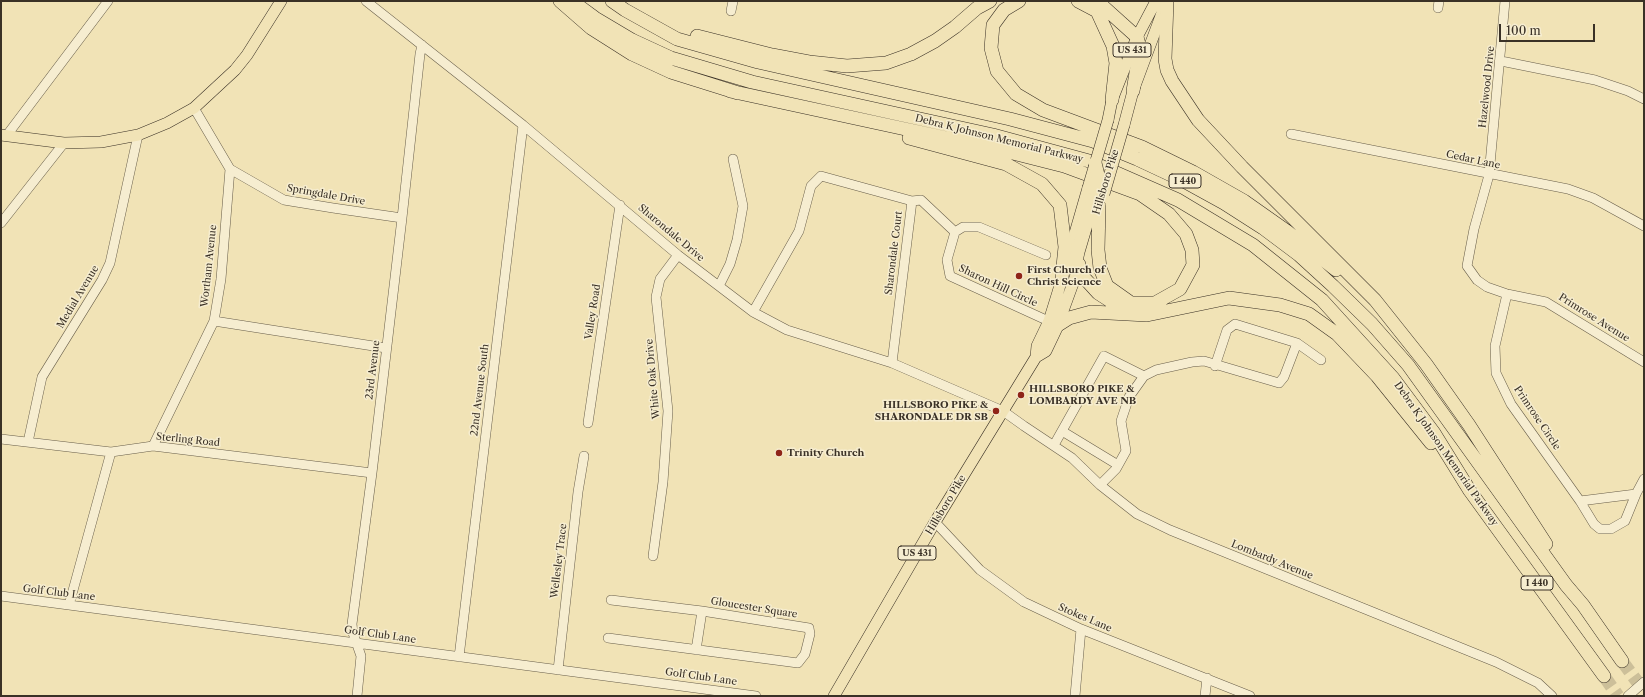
<!DOCTYPE html>
<style>
body{margin:0}
#map{position:relative;width:1645px;height:697px;overflow:hidden;background:#f1e3b6;font-family:"Libre Caslon Text",serif}
canvas{display:block}
.frame{position:absolute;inset:0;border:2px solid #3a3126;pointer-events:none}
.scale{position:absolute;left:1499px;top:24px;width:96px;height:18px;box-sizing:border-box;border:2px solid #3a3126;border-top:0;padding-left:5px;font-size:12px;line-height:14px;white-space:nowrap;color:#3a3126;-webkit-text-stroke:3px #f6edd0;paint-order:stroke}
</style>
<div id="map">
<canvas width="1645" height="697"></canvas>
<div class="frame"></div>
<div class="scale">100 m</div>
</div>
<script>
const context = document.querySelector('canvas').getContext('2d');
context.lineJoin = 'round';
const shape = rows => new Path2D(rows.map(r => 'M' + r).join(''));
function trace(path, color, width, dash) { context.strokeStyle = color; context.lineWidth = width; context.lineCap = dash ? 'butt' : 'round'; context.setLineDash(dash || []); context.stroke(path); }
function write(font, color, halo, rows, align = 'center') {
  context.font = font + ' "Libre Caslon Text",serif'; context.lineWidth = 3; context.setLineDash([]); context.textBaseline = 'middle'; context.strokeStyle = halo; context.fillStyle = color; for (const [text, x, y, turn = 0] of rows) {
    context.save(); context.translate(x, y); context.rotate((+turn || 0) * Math.PI / 180); context.textAlign = isNaN(turn) ? turn : align; if (halo) context.strokeText(text, 0, 0); context.fillText(text, 0, 0); context.restore();
  }
}
const highwayTunnel = shape([
 [1622,661,1644,691],
 [1604,676,1618,696]
]);
const minor = shape([
 [366,1,523,125,678,255,753,312,787,330,892,363,1003,411,1024,426,1072,458,1100,485,1137,514,1170,530,1496,662,1538,683,1552,696],
 [1505,1,1489,175,1474,229,1467,266,1477,280,1487,287,1507,294,1546,302,1644,362],
 [1438,8,1439,1],
 [731,11,733,1],
 [1501,61,1595,80,1628,91,1644,99],
 [1291,134,1568,189,1593,198,1644,226],
 [7,135,108,1],
 [230,169,284,200,333,208,402,218],
 [1,223,64,143],
 [1046,255,979,227,963,227,955,232,947,260,950,276,1055,324],
 [719,286,730,264,737,240,743,206,733,159],
 [1507,294,1495,346,1496,373,1511,404,1580,501,1636,494],
 [753,312,799,231,811,186,821,176,912,201,921,200,955,232],
 [214,321,386,348],
 [892,363,912,201],
 [1215,366,1227,330,1235,324,1297,343,1321,360],
 [588,423,620,205],
 [1062,431,1118,465],
 [1,439,111,452,153,446,372,473],
 [28,442,42,377,102,280,110,263,138,135],
 [1054,445,1104,356,1144,376],
 [153,446,214,321,221,279,230,169,194,108],
 [1100,485,1116,469,1126,451,1121,421,1129,397,1144,376,1156,370,1192,362,1204,361,1279,383,1284,377,1297,343],
 [1580,501,1594,524,1600,529,1611,529,1625,521,1636,494,1644,479],
 [935,522,980,570,1024,602,1081,629,1250,696],
 [653,556,663,482,668,411,656,297,660,279,678,255],
 [1,596,756,696],
 [69,605,111,452],
 [608,638,798,663,805,654,810,634,809,628,702,611,611,600],
 [696,650,702,611],
 [459,657,523,125],
 [558,670,578,492,584,456],
 [357,696,361,656,353,633,352,624,372,473,402,218,420,54,422,45],
 [1075,696,1081,629],
 [1205,696,1207,678],
 [1628,696,1644,682]
]);
const major = shape([
 [1108,120,1112,100,1137,37,1156,1],
 [1124,125,1133,91,1165,5],
 [1,135,64,143,101,142,138,135,167,123,194,108,235,70,247,55,281,1],
 [1036,357,1046,351,1056,330,1080,264],
 [834,696,935,522,1036,357,1037,346,1049,321,1058,292,1088,188]
]);
const highway = shape([
 [560,1,591,28,632,54,671,72,738,93],
 [572,1,595,18,632,40,671,58,752,82,993,135,1089,161,1178,200,1253,245,1322,300,1393,378,1434,433,1470,491,1604,676],
 [612,1,625,10,677,39,758,62,1010,119,1093,141,1137,159,1184,181,1224,203,1263,228,1299,255,1333,286,1372,324,1408,365,1566,585,1583,605,1622,661],
 [1019,1,1004,10,993,25,991,48,997,71,1016,94,1043,110,1142,147,1193,172,1244,201,1288,232,1336,270],
 [1078,1,1097,11,1113,46,1116,63,1112,100],
 [1097,1,1137,37,1140,48,1133,91],
 [1167,1,1165,59,1167,70,1172,81,1198,120,1242,167,1375,300,1426,364,1469,425,1546,544],
 [697,36,772,55,809,62,847,66,886,63,911,54,935,41,955,27,977,8,990,1],
 [730,91,993,148,1064,166,1140,194,1169,214,1186,234,1192,250,1193,265,1180,289,1155,303,1131,303,1107,286,1100,268,1098,250,1099,206],
 [909,138,1006,164,1042,184,1060,205,1065,247,1062,276],
 [1096,191,1078,252,1076,261,1078,271,1098,293,1118,306,1130,312],
 [1058,325,1069,318,1091,312,1147,315,1229,298,1280,305,1309,314,1337,334,1377,376,1431,443]
]);
const majorBridge = shape([
 [1088,188,1108,120],
 [1104,194,1124,125]
]);
const highwayBridge = shape([
 [1095,163,1098,175,1096,191]
]);
const markers = [
 [1019,276,4,"#8f2418"],
 [1021,395,4,"#8f2418"],
 [996,411,4,"#8f2418"],
 [779,453,4,"#8f2418"]
];
const shields = [
 [1132,50,38],
 [1185,181,32],
 [917,553,38],
 [1537,583,32]
];
const shieldNames = [
 ["US 431",1132,50],
 ["I 440",1185,181],
 ["US 431",917,553],
 ["I 440",1537,583]
];
const streetNames = [
 ["Hazelwood Drive",1487,87,-84],
 ["Debra K Johnson Memorial Parkway",999,139,14],
 ["Cedar Lane",1473,160,12],
 ["Hillsboro Pike",1106,182,-73],
 ["Springdale Drive",326,195,10],
 ["Sharondale Drive",671,233,40],
 ["Sharondale Court",894,253,-83],
 ["Wortham Avenue",209,266,-84],
 ["Sharon Hill Circle",998,286,25],
 ["Medial Avenue",78,297,-59],
 ["Valley Road",593,312,-81],
 ["Primrose Avenue",1594,318,32],
 ["23rd Avenue",373,370,-83],
 ["White Oak Drive",653,379,-95],
 ["22nd Avenue South",480,390,-83],
 ["Primrose Circle",1537,418,56],
 ["Sterling Road",188,440,6],
 ["Debra K Johnson Memorial Parkway",1446,454,55],
 ["Hillsboro Pike",946,505,-59],
 ["Lombardy Avenue",1272,560,22],
 ["Wellesley Trace",559,561,-83],
 ["Golf Club Lane",59,593,7],
 ["Gloucester Square",754,608,9],
 ["Stokes Lane",1085,618,23],
 ["Golf Club Lane",380,635,8],
 ["Golf Club Lane",701,677,8]
];
const poiNames = [
 ["First Church of",1027,270],
 ["Christ Science",1027,282],
 ["HILLSBORO PIKE &",1029,389],
 ["LOMBARDY AVE NB",1029,401],
 ["HILLSBORO PIKE &",988,405,"right"],
 ["SHARONDALE DR SB",988,417,"right"],
 ["Trinity Church",787,453]
];
trace(highwayTunnel, '#ccbf99', 13, [13, 6]);
trace(minor, '#685e4a', 10);
trace(major, '#3a3126', 12);
trace(highway, '#3a3126', 14);
trace(minor, '#f6edd0', 9);
trace(major, '#f1e3b6', 11);
trace(highway, '#f1e3b6', 13);
trace(majorBridge, '#3a3126', 12, []);
trace(highwayBridge, '#3a3126', 14, []);
trace(majorBridge, '#f1e3b6', 11);
trace(highwayBridge, '#f1e3b6', 13);
for (const [x, y, r, color] of markers) { const dot = new Path2D(); dot.arc(x, y, r, 0, 2 * Math.PI); context.fillStyle = color; context.fill(dot); trace(dot, '#f6edd0', 1.5); }
for (const [x, y, w] of shields) { const box = new Path2D(); box.roundRect(x - w / 2, y - 7, w, 14, 3); context.fillStyle = '#f6edd0'; context.fill(box); trace(box, '#3a3126', 1); }
write('bold 9px', '#3a3126', null, shieldNames);
write('10px', '#3a3126', '#f6edd0', streetNames);
write('bold 10px', '#3a3126', '#f6edd0', poiNames, 'left');
</script>
